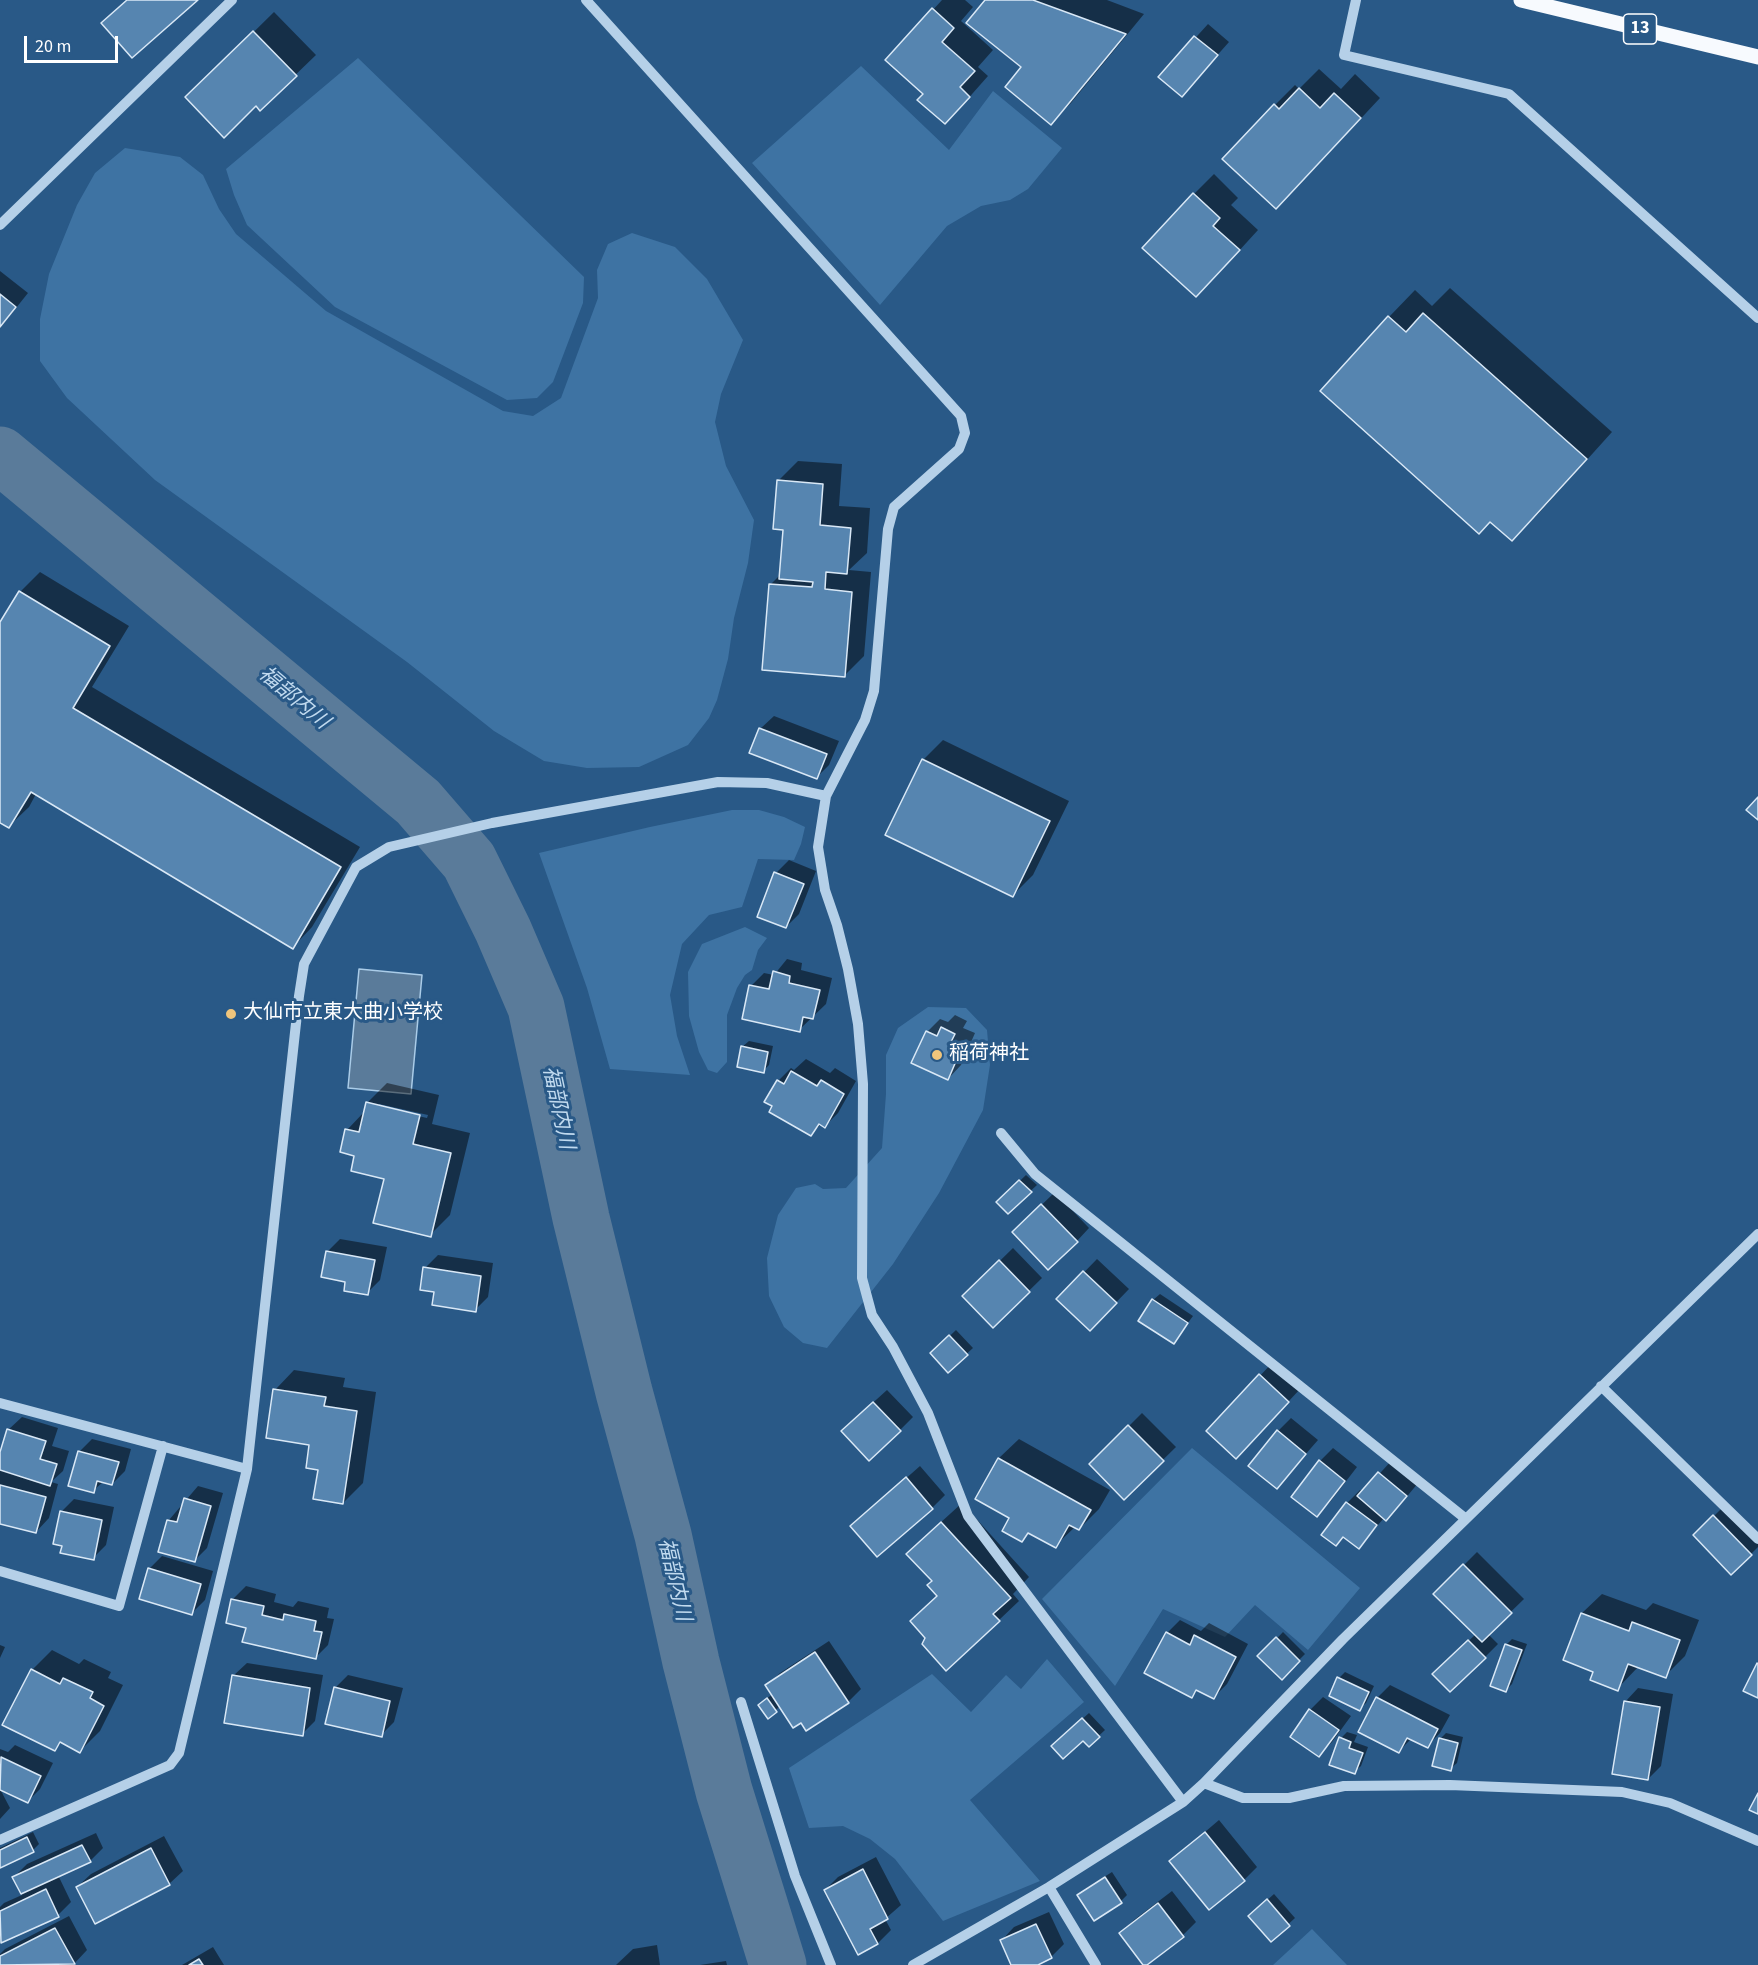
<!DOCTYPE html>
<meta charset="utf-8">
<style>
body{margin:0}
#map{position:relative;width:1758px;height:1965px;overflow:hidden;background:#295987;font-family:"Source Sans 3",sans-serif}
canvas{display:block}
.scale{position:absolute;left:24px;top:36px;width:94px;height:27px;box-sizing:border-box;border:3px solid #fff;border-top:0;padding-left:8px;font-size:18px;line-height:21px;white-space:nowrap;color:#fff;-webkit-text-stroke:4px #295987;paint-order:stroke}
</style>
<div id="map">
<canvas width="1758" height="1965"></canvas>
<div class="scale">20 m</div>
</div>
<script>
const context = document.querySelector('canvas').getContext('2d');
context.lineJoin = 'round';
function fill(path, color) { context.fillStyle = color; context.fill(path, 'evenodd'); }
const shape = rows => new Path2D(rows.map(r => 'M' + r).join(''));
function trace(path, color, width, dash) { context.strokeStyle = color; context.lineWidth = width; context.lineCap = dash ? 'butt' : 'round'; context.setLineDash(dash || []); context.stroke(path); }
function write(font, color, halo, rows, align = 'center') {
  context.font = font + ' "Source Sans 3","Noto Sans JP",sans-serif'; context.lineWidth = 6; context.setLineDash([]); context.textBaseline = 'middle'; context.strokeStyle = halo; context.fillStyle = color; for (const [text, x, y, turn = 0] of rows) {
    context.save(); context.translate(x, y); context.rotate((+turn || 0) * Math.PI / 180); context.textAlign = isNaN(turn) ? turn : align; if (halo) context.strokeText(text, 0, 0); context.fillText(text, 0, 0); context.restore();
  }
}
const green = shape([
 [358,58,584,277,583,303,553,382,537,398,507,400,335,307,247,225,234,195,226,169],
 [861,66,949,150,993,91,1062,148,1028,189,1010,200,981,206,947,226,880,305,752,163],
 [125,148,180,157,203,175,219,209,236,234,326,311,503,411,533,416,561,398,598,298,597,270,608,244,632,233,675,247,707,279,743,340,721,394,715,422,726,466,754,520,748,563,734,618,728,659,717,700,709,718,688,745,639,767,587,768,544,761,494,731,407,662,155,480,67,398,40,361,40,319,49,274,77,205,95,173],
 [732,810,759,810,784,817,805,827,801,844,794,860,758,859,742,907,709,915,682,944,670,995,677,1036,690,1075,610,1069,587,988,539,853,650,827],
 [745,927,767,938,758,950,752,970,745,975,737,988,727,1015,727,1062,717,1073,708,1070,699,1052,689,1016,688,972,702,944],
 [928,1007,966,1008,987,1030,990,1065,983,1110,939,1193,893,1264,827,1348,803,1343,784,1327,769,1296,767,1258,778,1215,796,1188,815,1184,823,1189,846,1188,882,1148,886,1094,886,1055,898,1028],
 [1192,1448,1360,1588,1308,1650,1255,1605,1225,1637,1163,1609,1115,1686,1042,1599],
 [1047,1659,1084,1702,970,1800,1040,1881,943,1921,895,1859,870,1839,843,1826,809,1828,789,1768,932,1674,971,1712,1006,1675,1021,1689],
 [1312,1929,1347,1965,1273,1965]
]);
const water = shape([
 [359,969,422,975,411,1094,348,1088,359,969]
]);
const shadow = shape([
 [942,0,965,0,973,7,961,21,993,50,978,67,988,76,965,102,925,93,887,60],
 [987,0,1107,0,1144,14,1071,103,1051,123],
 [274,12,316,55,260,109,256,104,207,78],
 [1208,24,1229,42,1182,95,1160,77],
 [1319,69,1341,89,1355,74,1380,98,1296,188,1275,105,1295,85,1299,89],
 [1214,174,1238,198,1231,205,1258,230,1216,276,1194,194],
 [0,271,28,293,0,328],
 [1450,288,1612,432,1539,513,1512,539,1491,521,1322,391,1389,317,1415,290,1432,306],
 [798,461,842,464,839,506,870,508,867,553,849,570,871,572,864,656,844,676,770,585,781,574,784,528,778,481],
 [40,572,129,626,92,687,360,847,312,927,293,947,36,794,29,807,9,826,0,821,0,625,20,592],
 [774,716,839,741,829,765,816,778,760,729],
 [943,740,1069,801,1033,875,1013,895,923,760],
 [789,860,816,871,799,914,786,927,776,873],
 [787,959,802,963,801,970,832,978,826,1004,799,1030,751,986,764,973,774,975],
 [955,1015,967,1021,963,1028,975,1033,961,1065,948,1079,927,1032,940,1019,948,1022],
 [749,1041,773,1046,769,1065,763,1071,742,1047],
 [806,1059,830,1073,835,1068,856,1081,838,1113,825,1126,821,1124,811,1135,778,1081,791,1068,794,1070],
 [387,1083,439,1095,432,1124,470,1133,450,1215,430,1235,385,1178,356,1155,347,1130,365,1111,367,1103],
 [379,1104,428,1115,427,1118,379,1107],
 [1026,1175,1037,1185,1008,1212,998,1202],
 [1055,1192,1089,1228,1077,1241,1027,1219],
 [340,1239,387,1247,380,1280,367,1293,347,1281,327,1252],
 [1013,1248,1042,1278,993,1326,964,1296],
 [438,1255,493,1263,488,1297,475,1310,436,1291,425,1268],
 [1097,1259,1129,1289,1103,1316,1058,1299],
 [1160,1294,1193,1316,1173,1343,1153,1300],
 [956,1330,973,1348,948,1371,932,1353],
 [1273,1362,1301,1388,1249,1444,1208,1431],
 [294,1370,345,1378,343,1387,376,1392,363,1483,343,1503,319,1468,311,1443,275,1390],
 [887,1390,913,1417,900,1430,856,1418],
 [1142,1413,1176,1447,1124,1498,1091,1464],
 [22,1417,58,1428,52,1446,69,1451,63,1471,51,1482,58,1484,49,1518,36,1532,0,1522,0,1457,8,1430],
 [1291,1418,1318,1440,1277,1487,1278,1431],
 [92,1439,131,1449,125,1471,112,1484,104,1481,93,1491,79,1452],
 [1019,1439,1110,1490,1099,1509,1079,1529,1075,1527,1055,1546,1030,1532,1022,1541,1011,1517,977,1498,999,1458],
 [1333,1448,1357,1467,1330,1502,1317,1515,1320,1461],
 [1392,1460,1419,1482,1399,1506,1384,1518,1359,1547,1344,1536,1323,1534,1347,1503,1360,1490,1363,1492],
 [920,1466,945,1495,932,1508,852,1526],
 [198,1486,223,1493,207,1548,194,1561,169,1520],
 [74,1499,114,1507,106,1545,93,1558,63,1544,61,1512],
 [962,1503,1029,1577,1013,1594,1019,1601,999,1620,938,1595,928,1534],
 [1727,1503,1758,1535,1758,1547,1732,1573,1695,1535],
 [1477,1552,1524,1599,1488,1634,1498,1644,1485,1657,1447,1661,1476,1634,1435,1594],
 [162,1556,213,1571,205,1600,192,1613,149,1569],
 [246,1586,276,1594,274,1602,293,1607,298,1601,329,1608,327,1618,334,1619,328,1645,315,1658,247,1626,233,1599],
 [1602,1594,1646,1610,1653,1603,1699,1620,1685,1656,1665,1676,1639,1666,1617,1689,1595,1671,1582,1613],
 [1180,1620,1201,1631,1209,1623,1248,1644,1227,1684,1214,1697,1198,1689,1192,1696,1167,1633],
 [1283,1632,1305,1654,1282,1677,1260,1656],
 [1512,1639,1527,1644,1512,1684,1506,1690,1506,1645],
 [829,1641,861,1689,848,1702,801,1721,780,1706,768,1717,766,1699,773,1694,767,1686,780,1673],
 [0,1645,5,1647,0,1658],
 [52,1650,79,1664,84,1659,111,1672,108,1678,123,1685,100,1731,80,1751,62,1742,55,1749,32,1670],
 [247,1663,323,1675,315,1721,302,1734,233,1676],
 [1345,1672,1374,1686,1366,1703,1359,1709,1339,1678],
 [348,1675,403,1688,394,1722,381,1735,335,1688],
 [1390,1685,1450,1715,1440,1733,1427,1746,1412,1738,1399,1751,1377,1698],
 [1638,1688,1673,1694,1661,1766,1648,1779,1625,1702],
 [1323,1697,1351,1716,1332,1742,1319,1755,1292,1736,1310,1710],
 [1089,1713,1105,1730,1089,1745,1083,1738,1059,1740],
 [1347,1732,1357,1735,1354,1742,1368,1747,1361,1766,1354,1772,1341,1738],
 [1446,1733,1463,1737,1457,1763,1450,1769,1440,1739],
 [15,1745,53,1763,40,1789,27,1802,0,1789,0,1749,8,1752],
 [0,1789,10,1808,0,1819],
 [1219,1820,1257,1867,1244,1880,1171,1861],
 [33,1832,39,1844,33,1850,1,1866,0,1869,0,1848],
 [96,1833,103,1848,90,1861,58,1875,71,1902,58,1915,2,1941,0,1936,0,1907,4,1903,22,1895,14,1877,27,1864],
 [164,1836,183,1871,169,1884,96,1922,77,1887,91,1874],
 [876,1857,901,1905,885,1919,891,1930,878,1943,825,1890,838,1877],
 [1112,1872,1127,1895,1121,1901,1094,1919,1079,1895,1085,1889],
 [1172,1891,1196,1922,1183,1935,1145,1965,1121,1933,1134,1920],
 [1274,1894,1295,1918,1271,1940,1256,1910],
 [1049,1912,1064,1944,1051,1957,1034,1965,1013,1965,1001,1941,1014,1927],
 [69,1916,87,1950,73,1965,0,1965,0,1954,5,1949],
 [657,1945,660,1965,616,1965,633,1949],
 [213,1947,224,1965,182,1965],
 [726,1961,727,1965,700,1965]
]);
const river = shape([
 [0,455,418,802,469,861,503,930,536,1007,581,1218,624,1392,663,1535,691,1662,724,1791,778,1965]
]);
const building = shape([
 [127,0,198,0,132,58,101,23,127,0],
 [985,0,1033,0,1126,34,1051,125,1005,87,1021,67,966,23,985,0],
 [932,8,954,28,942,42,975,71,960,87,970,97,945,124,917,100,923,94,885,60,932,8],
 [253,31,297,76,260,111,256,106,224,138,185,97,253,31],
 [1194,36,1218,55,1182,97,1158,77,1194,36],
 [1299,88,1320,108,1334,93,1361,118,1276,209,1222,159,1274,104,1279,109,1299,88],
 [1193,193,1220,218,1213,226,1240,250,1196,297,1142,248,1193,193],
 [0,294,16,307,0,327,0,294],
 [1423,313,1587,459,1512,541,1490,522,1479,534,1320,391,1388,316,1406,332,1423,313],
 [777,480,823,484,820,525,851,528,847,574,826,572,825,589,852,592,845,677,762,670,769,584,812,587,813,582,779,579,783,530,773,529,777,480],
 [19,591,110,646,73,708,341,867,293,949,31,792,9,828,0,823,0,622,19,591],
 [759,728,827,754,817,779,749,753,759,728],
 [922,759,1050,821,1013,897,885,835,922,759],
 [1758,797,1758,820,1746,810,1758,797],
 [774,872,804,884,786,928,757,917,774,872],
 [773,971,790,976,789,983,820,990,813,1019,803,1017,800,1032,742,1019,749,985,769,989,773,971],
 [941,1027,955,1034,951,1042,962,1047,948,1080,911,1063,926,1031,937,1036,941,1027],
 [741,1046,768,1052,764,1073,737,1067,741,1046],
 [791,1071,817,1086,821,1080,844,1094,825,1128,819,1124,811,1136,769,1112,772,1106,764,1102,777,1080,784,1084,791,1071],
 [366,1102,420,1115,413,1144,451,1153,431,1237,373,1223,384,1179,351,1171,354,1156,340,1152,345,1129,359,1132,366,1102],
 [1019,1180,1032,1192,1008,1214,996,1202,1019,1180],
 [1041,1204,1078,1242,1048,1270,1012,1232,1041,1204],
 [326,1251,375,1260,368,1295,344,1291,345,1282,321,1277,326,1251],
 [999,1260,1030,1292,993,1328,962,1296,999,1260],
 [423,1267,481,1276,476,1312,432,1305,434,1292,420,1290,423,1267],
 [1083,1271,1117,1303,1090,1331,1056,1299,1083,1271],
 [1152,1299,1188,1323,1174,1344,1138,1321,1152,1299],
 [949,1335,968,1355,948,1373,930,1353,949,1335],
 [1259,1374,1289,1402,1236,1459,1206,1431,1259,1374],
 [273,1389,326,1397,324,1406,357,1411,343,1504,313,1499,318,1470,306,1468,309,1445,266,1438,273,1389],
 [873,1402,901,1431,869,1461,841,1431,873,1402],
 [1128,1425,1164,1461,1124,1500,1089,1464,1128,1425],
 [7,1429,46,1441,40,1459,57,1464,50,1486,0,1470,0,1452,7,1429],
 [1277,1430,1306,1454,1277,1489,1248,1466,1277,1430],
 [78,1451,119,1462,112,1485,97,1481,94,1493,68,1486,78,1451],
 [998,1458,1091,1510,1079,1530,1069,1525,1056,1548,1028,1533,1022,1542,1002,1531,1009,1518,975,1499,998,1458],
 [1319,1460,1345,1481,1317,1517,1291,1497,1319,1460],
 [1378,1472,1407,1496,1386,1521,1357,1496,1378,1472],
 [906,1477,933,1509,877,1557,850,1526,906,1477],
 [0,1485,46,1497,36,1533,0,1524,0,1485],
 [184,1498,211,1506,195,1562,158,1552,167,1520,177,1522,184,1498],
 [1346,1502,1377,1525,1359,1549,1343,1537,1336,1546,1321,1535,1346,1502],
 [60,1511,102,1520,94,1560,60,1553,62,1546,53,1544,60,1511],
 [1713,1515,1752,1555,1731,1575,1693,1535,1713,1515],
 [941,1522,1011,1598,993,1614,1000,1621,946,1671,922,1644,925,1638,910,1621,937,1596,927,1585,932,1581,906,1554,941,1522],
 [1463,1564,1512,1613,1482,1642,1433,1594,1463,1564],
 [148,1568,201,1584,192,1615,139,1599,148,1568],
 [231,1599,264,1606,262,1615,283,1620,284,1614,316,1621,314,1631,322,1632,316,1659,242,1642,246,1628,226,1623,231,1599],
 [1581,1613,1629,1631,1632,1622,1680,1640,1666,1678,1628,1664,1618,1691,1590,1680,1593,1672,1563,1660,1581,1613],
 [1166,1632,1190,1645,1194,1635,1236,1657,1214,1699,1196,1690,1192,1698,1144,1673,1166,1632],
 [1276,1637,1300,1661,1282,1680,1257,1656,1276,1637],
 [1468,1640,1486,1658,1450,1692,1432,1674,1468,1640],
 [1505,1644,1522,1650,1506,1692,1490,1686,1505,1644],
 [815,1652,849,1703,806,1731,801,1723,793,1728,765,1685,815,1652],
 [1757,1663,1758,1664,1758,1698,1743,1691,1757,1663],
 [31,1669,60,1684,63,1678,93,1692,90,1698,104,1706,80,1753,60,1742,55,1751,2,1725,31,1669],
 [232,1675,310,1688,303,1736,224,1723,232,1675],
 [1337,1677,1369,1692,1360,1711,1329,1696,1337,1677],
 [334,1687,390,1701,382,1737,325,1724,334,1687],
 [1376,1697,1438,1729,1428,1748,1407,1738,1399,1753,1358,1732,1376,1697],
 [767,1698,777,1712,768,1719,758,1705,767,1698],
 [1624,1701,1660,1707,1648,1780,1612,1774,1624,1701],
 [1309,1709,1339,1730,1319,1757,1290,1737,1309,1709],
 [1082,1718,1100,1737,1089,1747,1083,1741,1063,1759,1051,1746,1082,1718],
 [1339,1737,1351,1742,1349,1748,1363,1753,1355,1774,1329,1765,1339,1737],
 [1439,1738,1458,1743,1451,1771,1432,1766,1439,1738],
 [1,1757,41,1776,28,1803,0,1790,1,1757],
 [1758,1793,1758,1814,1749,1810,1758,1793],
 [1205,1832,1245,1881,1209,1910,1169,1861,1205,1832],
 [27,1837,34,1852,0,1868,0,1850,27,1837],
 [82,1845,91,1862,21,1894,12,1877,82,1845],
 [151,1848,170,1885,95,1924,76,1887,151,1848],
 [863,1869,888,1919,870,1929,878,1944,858,1955,824,1890,863,1869],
 [1105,1877,1122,1903,1094,1921,1077,1895,1105,1877],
 [46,1889,59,1917,1,1943,0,1911,46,1889],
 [1267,1899,1290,1926,1271,1942,1248,1916,1267,1899],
 [1158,1903,1184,1937,1147,1965,1143,1965,1119,1933,1158,1903],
 [1036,1924,1052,1958,1038,1965,1011,1965,1000,1940,1036,1924],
 [55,1928,75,1964,0,1965,0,1956,55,1928],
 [199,1959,203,1965,189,1965,199,1959]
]);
const minor = shape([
 [586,0,961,416,965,433,959,449,894,507,888,529,874,691,865,720,826,796,818,847,825,890,837,925,848,969,858,1024,863,1084,862,1278,872,1315,893,1347,928,1413,968,1516,1183,1802],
 [1356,0,1344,55,1509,94,1758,318],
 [0,225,232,0],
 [1001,1133,1035,1174,1466,1519],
 [1601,1386,1758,1539],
 [0,1403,247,1469],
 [0,1571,119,1606,163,1446],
 [741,1702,795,1876,831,1965],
 [1204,1783,1243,1798,1289,1798,1344,1786,1450,1785,1622,1792,1670,1803,1758,1841],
 [0,1840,170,1765,179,1753,247,1469,299,996,304,964,356,867,389,847,492,823,718,782,767,783,826,796],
 [1049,1887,1096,1965],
 [913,1965,1049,1887,1183,1802,1204,1783,1343,1639,1758,1234]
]);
const major = shape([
 [1521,0,1758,57]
]);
const markers = [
 [231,1014,6,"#efc57c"],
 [937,1055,6,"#efc57c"]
];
const shields = [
 [1640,29,33]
];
const shieldNames = [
 ["13",1640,29]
];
const poiNames = [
 ["大仙市立東大曲小学校",243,1014],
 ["稲荷神社",949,1055]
];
const waterNames = [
 ["福部内川",293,699,40],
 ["福部内川",557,1108,78],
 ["福部内川",673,1580,77]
];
fill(green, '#3e73a3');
fill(water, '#5a7b9a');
trace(water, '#aacce8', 1.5);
fill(shadow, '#0007');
trace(river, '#5a7b9a', 57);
fill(building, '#5685b0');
trace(building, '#d9e8f6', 1.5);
trace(minor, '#b5d0e8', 10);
trace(major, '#f7fafe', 15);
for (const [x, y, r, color] of markers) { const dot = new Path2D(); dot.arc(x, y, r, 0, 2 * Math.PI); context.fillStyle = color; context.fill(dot); trace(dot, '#295987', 2); }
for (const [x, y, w] of shields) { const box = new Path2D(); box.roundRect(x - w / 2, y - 15, w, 30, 4.5); context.fillStyle = '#295987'; context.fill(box); trace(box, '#fff', 1.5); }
write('bold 18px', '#fff', null, shieldNames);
write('20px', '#fff', '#295987', poiNames, 'left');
write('italic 21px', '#c1daef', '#295987', waterNames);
</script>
